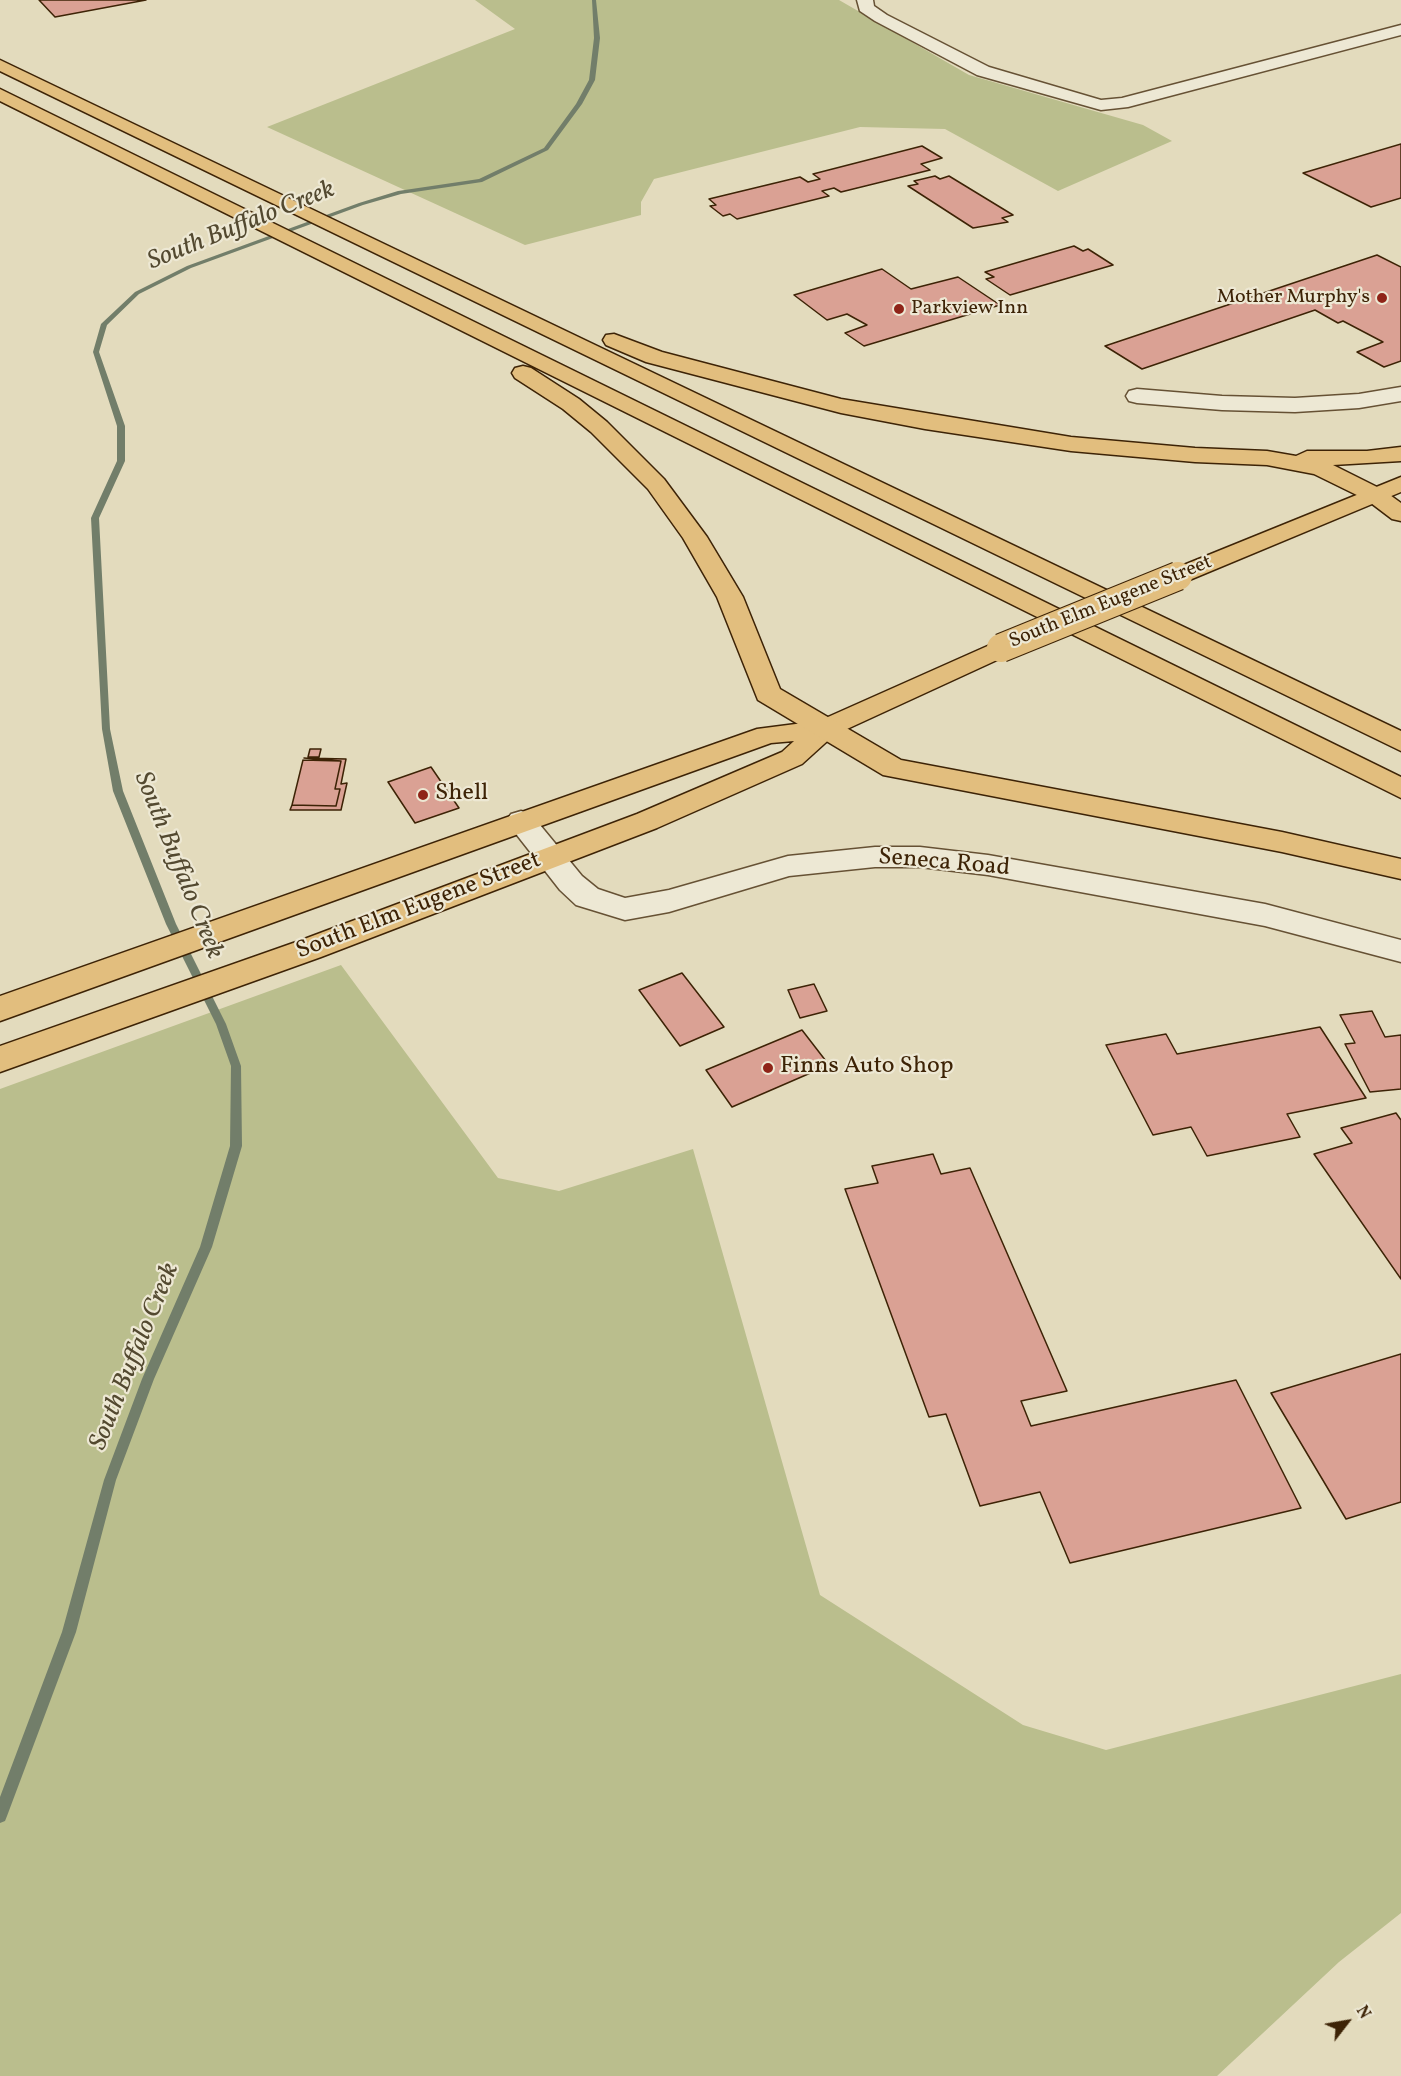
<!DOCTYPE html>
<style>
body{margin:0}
#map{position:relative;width:1401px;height:2076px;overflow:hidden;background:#e3dbbd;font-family:Vollkorn,serif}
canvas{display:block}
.north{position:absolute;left:1317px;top:1992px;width:60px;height:60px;-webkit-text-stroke:4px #ede8d4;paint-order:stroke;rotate:59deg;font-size:16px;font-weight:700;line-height:24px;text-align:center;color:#3d2306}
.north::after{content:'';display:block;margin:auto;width:21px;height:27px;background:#3d2306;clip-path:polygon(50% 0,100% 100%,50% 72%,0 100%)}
</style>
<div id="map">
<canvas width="1401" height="2076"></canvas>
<div class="north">N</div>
</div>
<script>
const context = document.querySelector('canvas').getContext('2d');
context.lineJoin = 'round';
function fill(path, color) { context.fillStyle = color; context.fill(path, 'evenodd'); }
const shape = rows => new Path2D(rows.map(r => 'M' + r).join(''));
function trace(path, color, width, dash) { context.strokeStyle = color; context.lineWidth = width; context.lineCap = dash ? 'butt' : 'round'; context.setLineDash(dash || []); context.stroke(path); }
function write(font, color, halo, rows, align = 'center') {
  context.font = font + ' Vollkorn,serif'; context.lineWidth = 4.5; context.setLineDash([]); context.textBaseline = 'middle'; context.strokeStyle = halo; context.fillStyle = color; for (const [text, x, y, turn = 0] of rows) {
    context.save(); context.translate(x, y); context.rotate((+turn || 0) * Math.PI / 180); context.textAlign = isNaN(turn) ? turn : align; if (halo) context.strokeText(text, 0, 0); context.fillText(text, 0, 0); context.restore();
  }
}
const green = shape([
 [475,0,839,0,969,75,1143,125,1172,141,1058,191,945,129,860,127,654,179,641,202,641,215,525,245,267,127,515,29],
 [341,965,498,1178,559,1191,693,1149,820,1595,1023,1725,1106,1750,1401,1674,1401,1913,1339,1962,1217,2076,0,2076,0,1089]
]);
const stream = shape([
 [592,0,596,0,600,38,595,80,582,104,548,150,482,182,401,194,363,205,191,268,139,294,107,325,99,352,125,426,125,461,99,518,110,729,123,791,176,924,226,1024,241,1066,242,1146,212,1247,154,1379,116,1480,76,1632,7,1816,5,1821,0,1823,0,1797,62,1632,104,1480,142,1379,200,1247,230,1146,231,1066,216,1024,166,924,113,791,102,729,91,518,117,461,117,426,93,352,101,324,135,292,187,266,359,203,398,191,479,179,544,148,576,104,589,80,594,38,592,0]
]);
const building = shape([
 [39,0,146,0,55,17,39,0],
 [1401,144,1401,198,1371,207,1303,173,1401,144],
 [922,146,942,158,921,164,930,170,841,192,834,188,822,191,829,196,737,219,730,214,723,216,710,206,716,205,709,199,800,177,808,182,820,179,813,174,922,146],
 [935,176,940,179,949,176,1013,215,1002,218,1008,222,973,228,908,186,918,184,914,181,935,176],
 [1074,246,1083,251,1088,249,1113,265,1010,295,986,279,994,277,985,272,1074,246],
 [1377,255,1401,267,1401,361,1384,367,1357,352,1383,342,1343,321,1338,323,1315,310,1142,369,1105,346,1377,255],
 [882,269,911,289,958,277,1000,305,864,346,845,333,867,325,847,314,827,320,794,295,882,269],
 [310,749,321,749,319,757,308,757,310,749],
 [304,758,346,759,341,784,347,783,341,810,290,810,292,805,336,806,340,789,335,789,341,761,304,758],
 [303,760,341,761,335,789,340,789,336,806,292,805,303,760],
 [431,767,459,808,415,823,388,782,431,767],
 [682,973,724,1027,680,1046,639,990,682,973],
 [814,984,827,1011,800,1018,788,990,814,984],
 [1372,1011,1385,1037,1401,1035,1401,1089,1370,1092,1345,1044,1355,1043,1340,1015,1372,1011],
 [1320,1027,1366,1098,1287,1114,1300,1137,1207,1156,1191,1127,1153,1135,1106,1045,1166,1034,1177,1054,1320,1027],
 [802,1030,829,1065,732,1107,706,1070,802,1030],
 [1396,1113,1401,1120,1401,1279,1314,1154,1352,1143,1341,1128,1396,1113],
 [933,1154,941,1174,970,1168,1067,1391,1021,1401,1031,1426,1236,1380,1301,1508,1070,1563,1040,1492,980,1506,946,1414,929,1417,845,1189,878,1183,872,1166,933,1154],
 [1401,1354,1401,1502,1346,1519,1271,1393,1401,1354]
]);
const minor = shape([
 [857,0,873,0,874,6,887,15,989,67,1101,100,1122,98,1401,25,1401,35,1128,107,1101,110,977,75,875,21,860,11,857,0],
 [1401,387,1401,401,1359,408,1295,412,1222,410,1137,403,1129,401,1126,396,1129,391,1137,389,1222,396,1295,398,1359,394,1401,387],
 [521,811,531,814,582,876,598,889,625,898,669,890,788,856,875,847,920,847,988,855,1265,904,1401,940,1401,962,1265,926,988,875,920,867,875,867,789,876,669,912,625,920,576,905,560,890,506,821,511,814,521,811]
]);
const major = shape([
 [1401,477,1401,492,1187,581,1178,584,1169,581,1165,576,1169,571,1401,477],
 [1001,640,1010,642,1014,648,1010,654,834,735,802,764,657,828,321,957,0,1072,0,1046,299,941,637,814,782,752,794,741,771,743,0,1021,0,996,757,729,819,721,1001,640]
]);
const highway = shape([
 [0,60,1401,731,1401,751,0,71,0,60],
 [0,89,1401,777,1401,798,0,101,0,89],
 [614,334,662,352,841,399,1071,437,1195,448,1267,451,1296,456,1307,451,1367,451,1401,447,1401,461,1333,465,1383,490,1401,503,1401,521,1392,519,1367,500,1314,474,1267,465,1195,462,1071,451,925,429,841,413,646,362,606,345,603,340,606,335,614,334],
 [523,366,531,368,579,399,607,422,664,479,707,537,743,597,780,689,901,760,1282,832,1401,859,1401,879,1282,852,883,775,758,700,717,597,683,538,648,489,591,432,563,409,515,378,512,373,515,368,523,366]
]);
const majorBridge = shape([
 [1001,648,1178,576]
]);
const markers = [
 [1382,298,6,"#8f2418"],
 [899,309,6,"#8f2418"],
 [423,795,6,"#8f2418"],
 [768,1068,6,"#8f2418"]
];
const farPoinames = [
 ["Mother Murphy's",1370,298],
 ["Parkview Inn",911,309,"left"]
];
const farStreetnames = [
 ["South Elm Eugene Street",1111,603,-22]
];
const poiNames = [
 ["Shell",435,795],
 ["Finns Auto Shop",780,1068]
];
const streetNames = [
 ["Seneca Road",944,864,5],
 ["South Elm Eugene Street",419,907,-21]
];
const waterNames = [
 ["South Buffalo Creek",242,227,-22],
 ["South Buffalo Creek",177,866,68],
 ["South Buffalo Creek",136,1357,-68]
];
fill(green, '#babe8d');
fill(stream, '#727e6a');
fill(building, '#daa194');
trace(building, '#3d2306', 1.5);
trace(minor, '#665134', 3);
trace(major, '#3d2306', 3);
trace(highway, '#3d2306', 3);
fill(minor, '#ede8d4');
fill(major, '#e2be7e');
fill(highway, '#e2be7e');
trace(majorBridge, '#3d2306', 30, []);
trace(majorBridge, '#e2be7e', 28);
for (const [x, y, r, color] of markers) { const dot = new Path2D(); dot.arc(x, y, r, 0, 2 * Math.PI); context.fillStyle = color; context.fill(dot); trace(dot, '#ede8d4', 2); }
write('20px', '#3d2306', '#ede8d4', farPoinames, 'right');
write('20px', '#3d2306', '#ede8d4', farStreetnames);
write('24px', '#3d2306', '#ede8d4', poiNames, 'left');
write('24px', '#3d2306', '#ede8d4', streetNames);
write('italic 26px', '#534930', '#ede8d4', waterNames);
</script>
